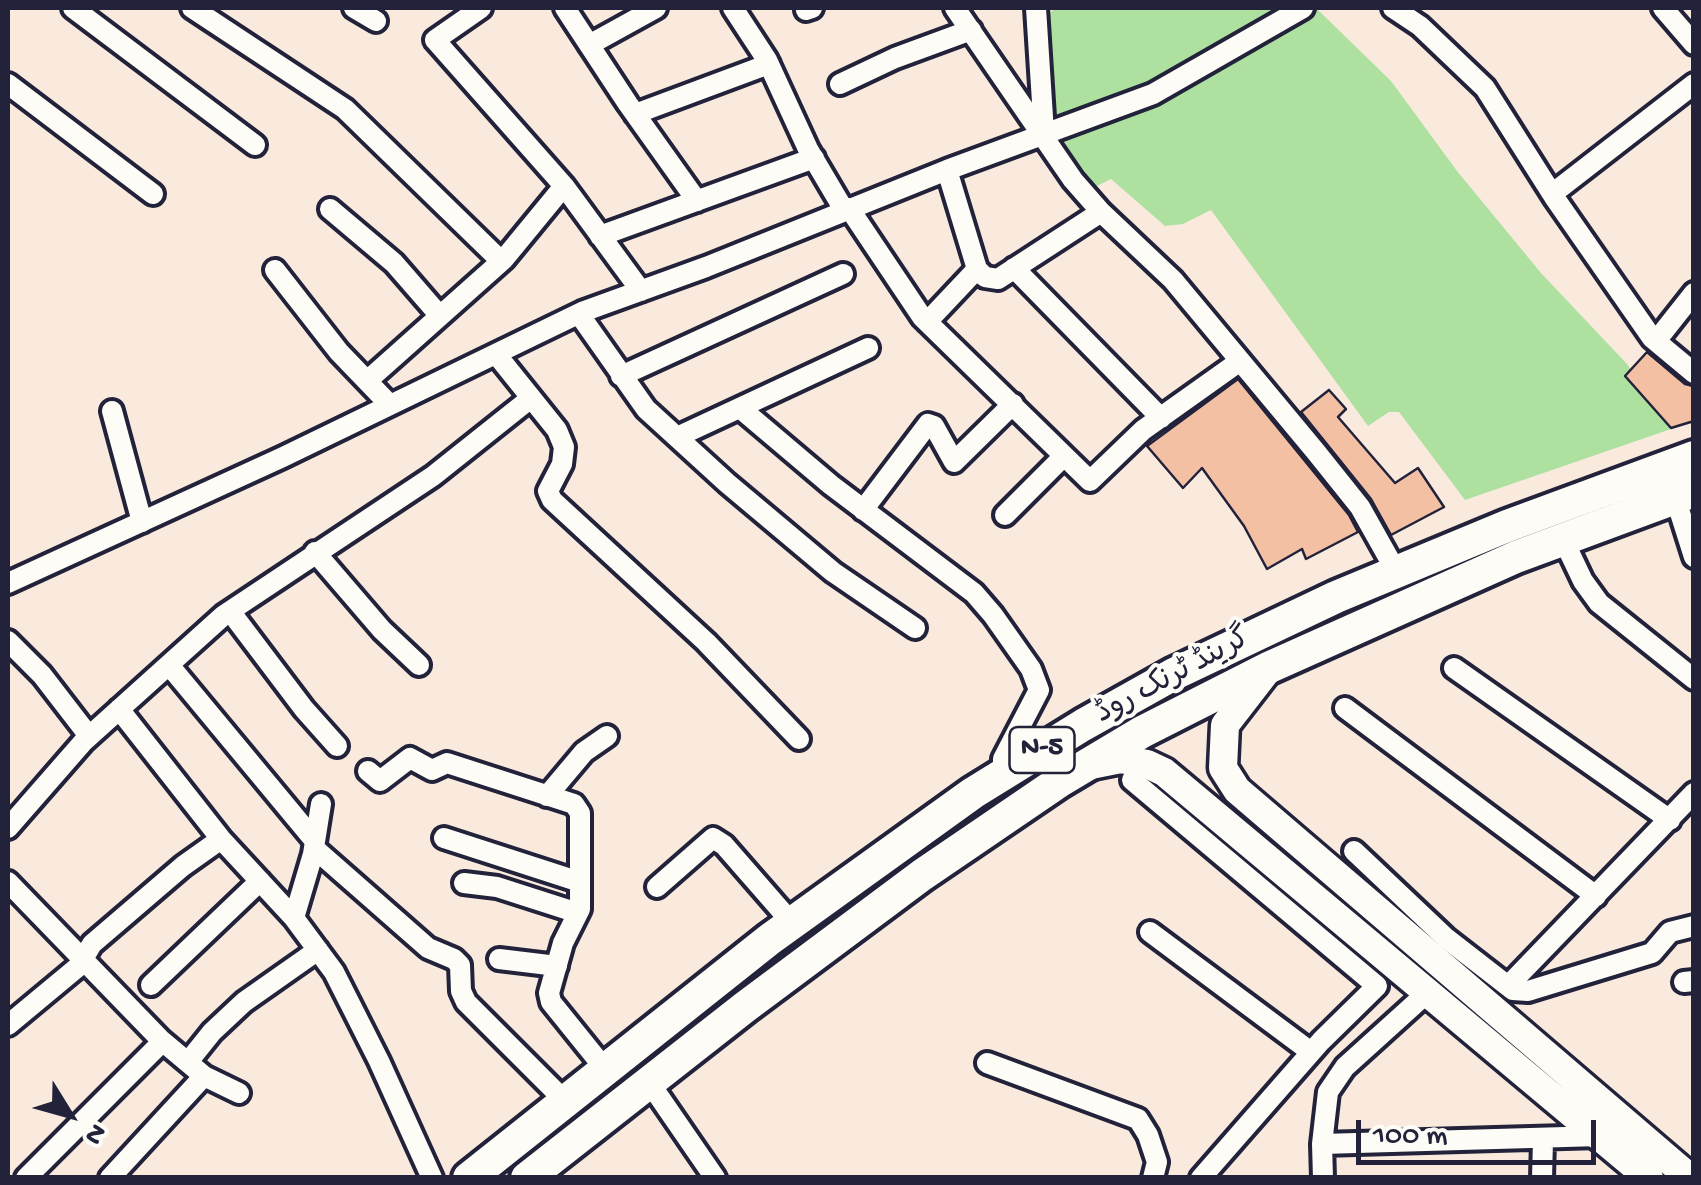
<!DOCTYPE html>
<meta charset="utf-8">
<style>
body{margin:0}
#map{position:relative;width:1701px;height:1185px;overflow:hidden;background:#faeade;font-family:"Gochi Hand",sans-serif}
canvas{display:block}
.frame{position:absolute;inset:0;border:10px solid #22223b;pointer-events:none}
.north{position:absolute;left:20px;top:1065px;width:100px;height:100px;-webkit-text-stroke:8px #fdfcf7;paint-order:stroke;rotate:127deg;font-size:28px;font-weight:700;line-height:40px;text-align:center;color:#22223b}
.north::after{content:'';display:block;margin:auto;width:35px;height:45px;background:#22223b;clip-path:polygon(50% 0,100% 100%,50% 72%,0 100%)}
.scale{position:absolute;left:1356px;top:1120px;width:240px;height:45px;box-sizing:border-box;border:5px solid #22223b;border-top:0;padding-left:12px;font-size:30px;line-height:35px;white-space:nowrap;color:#22223b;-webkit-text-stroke:8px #fdfcf7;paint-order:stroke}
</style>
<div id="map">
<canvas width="1701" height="1185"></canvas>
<div class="frame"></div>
<div class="north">N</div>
<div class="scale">100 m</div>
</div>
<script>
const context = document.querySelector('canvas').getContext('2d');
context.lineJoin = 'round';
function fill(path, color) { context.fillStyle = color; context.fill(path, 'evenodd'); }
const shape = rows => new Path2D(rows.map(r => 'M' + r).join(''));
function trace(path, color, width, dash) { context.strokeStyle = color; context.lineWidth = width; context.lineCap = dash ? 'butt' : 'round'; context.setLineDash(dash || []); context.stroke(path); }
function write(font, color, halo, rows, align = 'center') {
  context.font = font + ' "Gochi Hand","Playpen Sans Arabic",sans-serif'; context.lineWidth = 8; context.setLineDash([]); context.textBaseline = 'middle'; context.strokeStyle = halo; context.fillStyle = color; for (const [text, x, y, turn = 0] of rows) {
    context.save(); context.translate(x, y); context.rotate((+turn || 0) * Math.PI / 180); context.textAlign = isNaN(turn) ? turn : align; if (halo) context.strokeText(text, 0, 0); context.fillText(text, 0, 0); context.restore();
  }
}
const green = shape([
 [1057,8,1316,8,1391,81,1457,171,1541,273,1627,364,1671,429,1465,500,1399,412,1389,412,1368,426,1211,210,1183,224,1165,226,1111,179,1093,188,1054,132,1046,15],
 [1466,557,1483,557,1301,645,731,1003,706,1014,497,1177,480,1178,706,998,1048,754,1257,651]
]);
const building = shape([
 [1647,352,1685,384,1694,386,1694,421,1671,428,1625,376,1647,352],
 [1238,379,1349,515,1358,532,1306,559,1302,549,1267,569,1244,526,1202,468,1183,488,1147,446,1238,379],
 [1329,390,1346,409,1338,417,1395,483,1418,468,1444,507,1391,535,1371,499,1301,412,1329,390]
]);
const minor = shape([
 [73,8,255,145],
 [192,8,345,109,501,261],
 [354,8,376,21],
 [481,8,435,40,564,186,641,291],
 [565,8,628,104,697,201],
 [733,8,767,60,808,149,844,210],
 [955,8,1073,180,1101,212,1173,280,1316,452,1360,507,1397,573],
 [1036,8,1044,133],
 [1393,8,1420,26,1485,88,1554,197,1652,338,1694,373],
 [1663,8,1694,44],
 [806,10,812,8],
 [589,45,656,8],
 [8,84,153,194],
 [840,84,895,58,971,30],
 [635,114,769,64],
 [947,170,977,269],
 [1552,194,1694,84],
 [849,208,922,317,1090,481,1143,430,1240,361],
 [330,209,394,263,440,316],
 [600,236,814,158],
 [1014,268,1161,418],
 [275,270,339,352,390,405],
 [579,314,646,409,727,483,833,572,915,628],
 [927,322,977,269,985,277,998,279,1101,212],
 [1656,341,1694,293],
 [496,354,557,430,564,447,562,464,548,491,552,500,706,642,799,739],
 [621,376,843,274],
 [367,381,504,259,564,186],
 [740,408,831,485,974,593,993,615,1031,669,1039,690,1003,759,1003,775],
 [112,411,142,522],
 [677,437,868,348],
 [1675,497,1694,557],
 [863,510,928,424,934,426,954,462,1013,404],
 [1005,515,1064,456],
 [1563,539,1583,581,1599,603,1694,679],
 [315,552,382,630,419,665],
 [8,583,283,457,582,312,706,267,947,170,1153,94,1303,8],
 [230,611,304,709,337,746],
 [8,641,42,675,89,736],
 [169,665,315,841],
 [1454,668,1670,820],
 [1345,708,1596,896],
 [119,709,221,839,294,918,334,972,379,1061,432,1178],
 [368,771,380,781,410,758,432,770,447,763,574,804,580,813,580,909,563,943,549,993,551,1002,605,1069],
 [1132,780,1377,986,1321,1041,1201,1178],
 [547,796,584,752,607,736],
 [8,828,84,741,224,615,433,476,531,398],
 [444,838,580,882],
 [314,848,428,948,454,959,460,965,461,991,466,1002,565,1101],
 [1354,851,1446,938,1513,990,1528,991,1652,953,1670,932,1694,926],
 [8,882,161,1040,204,1076,239,1093],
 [464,883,497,887,578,913],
 [657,887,713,838,724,845,792,923],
 [294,918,313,854,321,804],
 [1150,932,1311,1052],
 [499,959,557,966],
 [1684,982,1694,981],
 [151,985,260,881],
 [1508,986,1694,793],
 [8,1025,79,966,92,944,183,866,221,839],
 [188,1062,212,1032,244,1002,318,950],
 [987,1063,1138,1119,1148,1135,1157,1162,1153,1178],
 [649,1082,715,1178],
 [1322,1144,1600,1136],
 [26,1178,158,1046],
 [110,1178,204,1076],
 [1323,1178,1322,1144,1328,1092,1345,1067,1428,992],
 [1542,1178,1543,1140]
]);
const secondary = shape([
 [1266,672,1225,725,1223,768,1237,790,1690,1178],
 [1091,765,1121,759,1147,764,1164,772,1649,1178]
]);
const trunk = shape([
 [469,1178,770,939,973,793,1083,725,1174,674,1336,597,1507,526,1694,457],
 [527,1178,745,1007,922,875,1060,781,1142,732,1270,667,1516,557,1694,491]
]);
const shields = [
 [1042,750,65]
];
const shieldNames = [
 ["N-5",1042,750]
];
const streetNames = [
 ["گرینڈ ٹرنک روڈ",1174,678,-28]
];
fill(green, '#aee0a0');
fill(building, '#f3c0a4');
trace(building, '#22223b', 2.5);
trace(minor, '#22223b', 28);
trace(secondary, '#22223b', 35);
trace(trunk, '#22223b', 40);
trace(minor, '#fdfcf7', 20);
trace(secondary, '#fdfcf7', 28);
trace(trunk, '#fdfcf7', 32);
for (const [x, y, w] of shields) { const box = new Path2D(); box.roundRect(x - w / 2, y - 23, w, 46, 8); context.fillStyle = '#fdfcf7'; context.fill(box); trace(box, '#22223b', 2.5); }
write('bold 28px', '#22223b', null, shieldNames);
write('30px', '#22223b', '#fdfcf7', streetNames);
</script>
